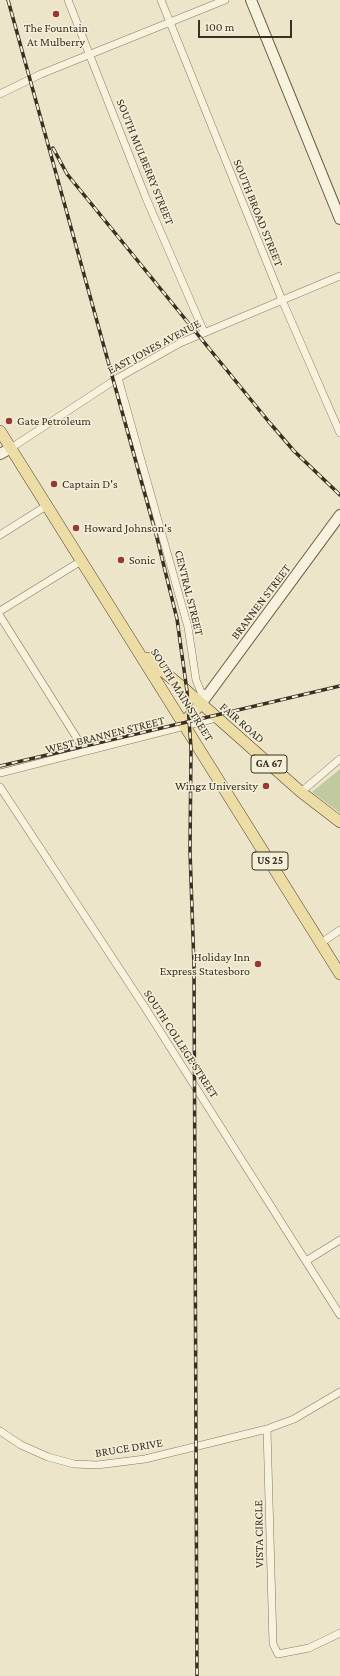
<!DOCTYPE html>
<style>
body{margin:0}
#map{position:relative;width:340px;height:1676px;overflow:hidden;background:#ece5ca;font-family:"Crimson Pro",serif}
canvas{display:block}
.scale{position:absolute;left:198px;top:20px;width:94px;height:18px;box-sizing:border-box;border:2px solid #3a2f22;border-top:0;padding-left:5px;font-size:12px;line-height:14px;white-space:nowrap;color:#3a2f22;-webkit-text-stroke:3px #f4efd9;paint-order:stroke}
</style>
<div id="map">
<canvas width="340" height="1676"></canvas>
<div class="scale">100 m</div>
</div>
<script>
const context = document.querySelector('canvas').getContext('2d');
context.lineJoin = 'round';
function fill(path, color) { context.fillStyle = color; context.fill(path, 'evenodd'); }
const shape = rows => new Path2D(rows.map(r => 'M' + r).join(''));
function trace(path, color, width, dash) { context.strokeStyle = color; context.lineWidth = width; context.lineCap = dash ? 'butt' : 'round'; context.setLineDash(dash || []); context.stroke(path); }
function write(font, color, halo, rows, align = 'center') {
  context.font = font + ' "Crimson Pro",serif'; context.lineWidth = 3; context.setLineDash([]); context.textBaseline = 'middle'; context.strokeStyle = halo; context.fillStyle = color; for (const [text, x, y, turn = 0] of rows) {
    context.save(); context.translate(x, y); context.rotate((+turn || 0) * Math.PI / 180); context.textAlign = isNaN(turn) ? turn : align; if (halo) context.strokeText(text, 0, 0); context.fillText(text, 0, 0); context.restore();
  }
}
const green = shape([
 [340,769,340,813,312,792]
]);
const street = shape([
 [68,0,146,198,204,332],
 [161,0,282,300,340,433],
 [0,94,41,74,225,0],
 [118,378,188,627,196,680,201,692,207,696],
 [11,448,118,378,180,343,340,276],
 [0,535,46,506],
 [0,611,81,561],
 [0,616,85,751],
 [0,773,216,718],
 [0,787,144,1006,340,1315],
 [301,792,340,759],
 [321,943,340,930],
 [306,1261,340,1240],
 [267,1429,273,1644,278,1654,309,1648,340,1633],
 [0,1431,21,1445,48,1457,74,1464,97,1465,145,1459,267,1429,294,1419,340,1392]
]);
const secondary = shape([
 [251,0,340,219],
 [0,454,11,448],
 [201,704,340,515]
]);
const primary = shape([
 [0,431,340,974],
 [147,658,187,691,301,792,340,822],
 [183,723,201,704]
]);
const rail = shape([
 [8,0,157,538,177,619,187,691,191,748,190,851,194,966,197,1676],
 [53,148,67,174,269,422,294,451,340,495],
 [0,766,340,686]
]);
const markers = [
 [56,14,4,"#933a33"],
 [9,421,4,"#933a33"],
 [54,484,4,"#933a33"],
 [76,528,4,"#933a33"],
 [121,560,4,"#933a33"],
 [266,786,4,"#933a33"],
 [258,964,4,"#933a33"]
];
const shields = [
 [269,764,36],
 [270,861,36]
];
const shieldNames = [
 ["GA 67",269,764],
 ["US 25",270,861]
];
const poiNames = [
 ["The Fountain",56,28,"center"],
 ["At Mulberry",56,42,"center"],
 ["Gate Petroleum",17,421],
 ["Captain D's",62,484],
 ["Howard Johnson's",84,528],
 ["Sonic",129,560],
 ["Wingz University",258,786,"right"],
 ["Holiday Inn",250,957,"right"],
 ["Express Statesboro",250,971,"right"]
];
const streetNames = [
 ["SOUTH MULBERRY STREET",145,162,68],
 ["SOUTH BROAD STREET",258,213,68],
 ["EAST JONES AVENUE",154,347,-28],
 ["CENTRAL STREET",189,593,76],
 ["BRANNEN STREET",261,602,-53],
 ["SOUTH MAIN STREET",182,695,58],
 ["FAIR ROAD",242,723,41],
 ["WEST BRANNEN STREET",105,735,-14],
 ["SOUTH COLLEGE STREET",181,1044,57],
 ["BRUCE DRIVE",129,1448,-9],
 ["VISTA CIRCLE",259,1534,-91]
];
fill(green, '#c1ca9e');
trace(street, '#88785f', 8);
trace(secondary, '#6a5a42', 12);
trace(primary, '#564633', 12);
trace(street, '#f7f2dd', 7);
trace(secondary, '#f7f2dd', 10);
trace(primary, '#ecdca5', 11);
trace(rail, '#3a2f22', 3.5);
trace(rail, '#f4efd9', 2, [6]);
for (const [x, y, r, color] of markers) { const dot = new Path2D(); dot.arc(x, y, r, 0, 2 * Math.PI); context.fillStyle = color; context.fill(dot); trace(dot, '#f4efd9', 1.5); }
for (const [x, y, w] of shields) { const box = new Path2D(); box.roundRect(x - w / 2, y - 9, w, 18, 3); context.fillStyle = '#f4efd9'; context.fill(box); trace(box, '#3a2f22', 1); }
write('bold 11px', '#3a2f22', null, shieldNames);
write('12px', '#3a2f22', '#f4efd9', poiNames, 'left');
write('12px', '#3a2f22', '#f4efd9', streetNames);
</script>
